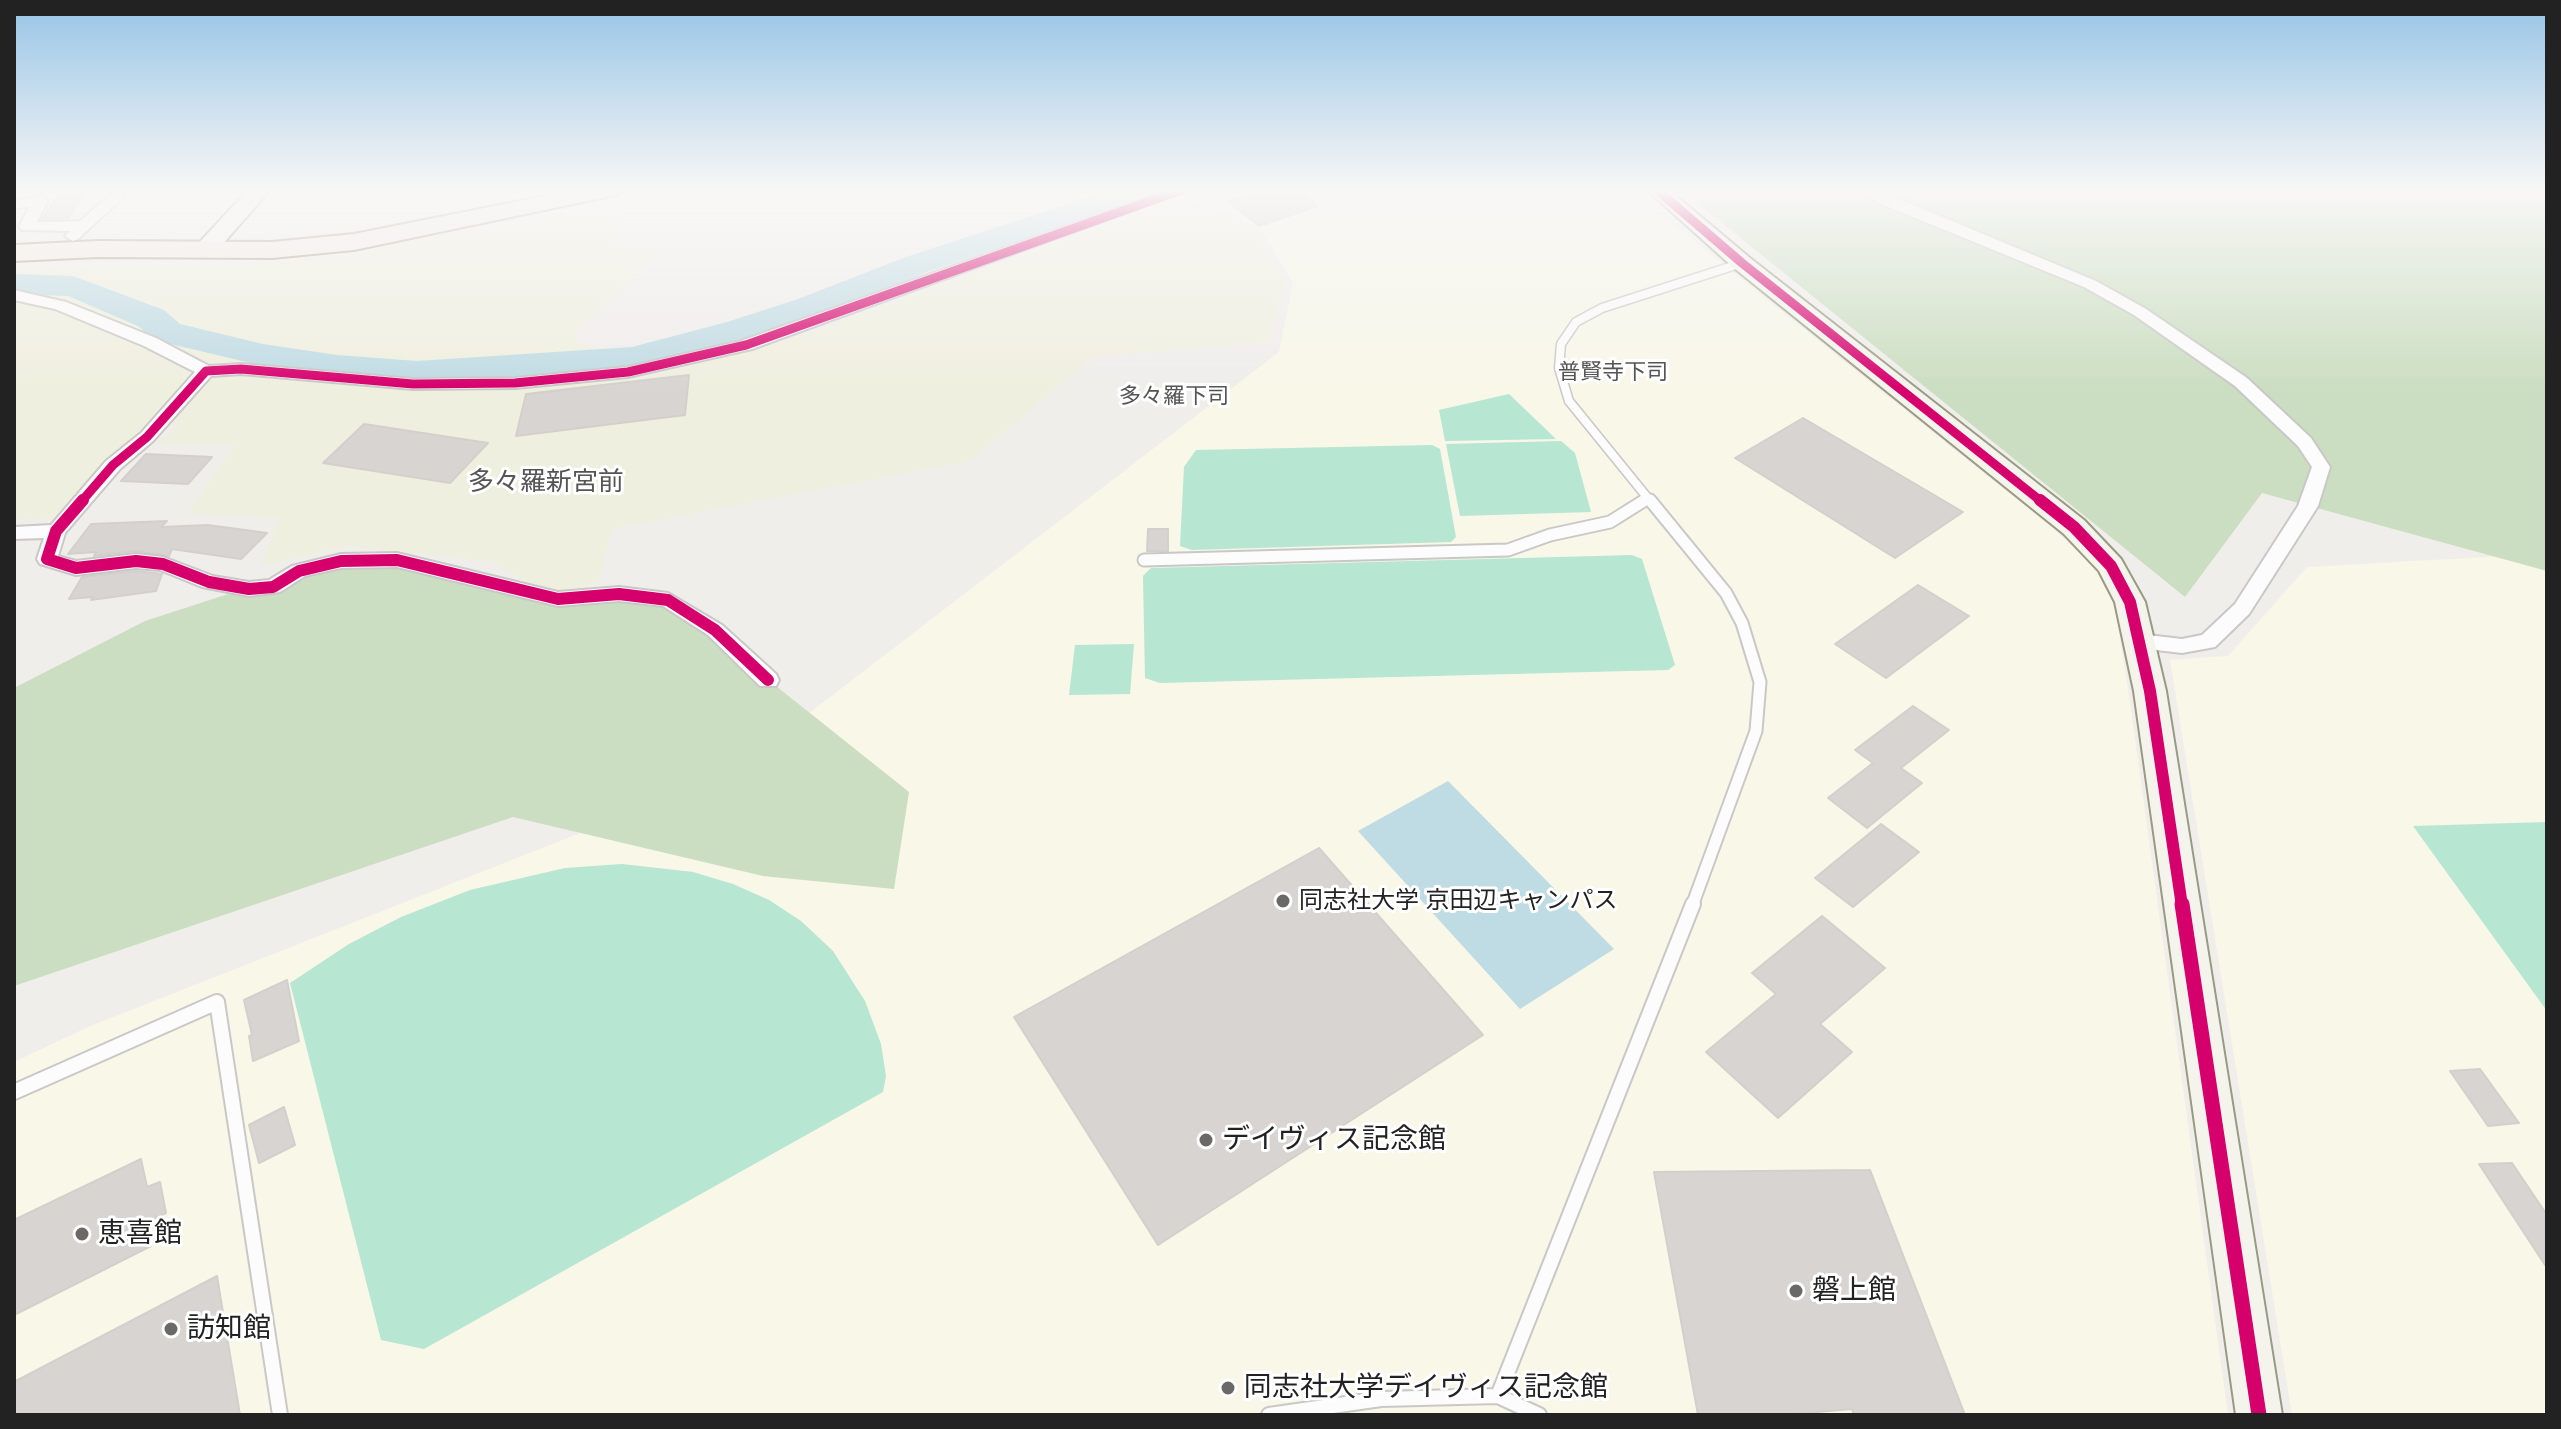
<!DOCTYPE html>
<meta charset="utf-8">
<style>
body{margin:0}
#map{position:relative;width:2561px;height:1429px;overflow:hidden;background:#f0eeeb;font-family:"PT Sans",sans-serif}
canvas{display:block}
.frame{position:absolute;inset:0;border:16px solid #222;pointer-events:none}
</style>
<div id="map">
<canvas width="2561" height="1429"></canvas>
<div class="frame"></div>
</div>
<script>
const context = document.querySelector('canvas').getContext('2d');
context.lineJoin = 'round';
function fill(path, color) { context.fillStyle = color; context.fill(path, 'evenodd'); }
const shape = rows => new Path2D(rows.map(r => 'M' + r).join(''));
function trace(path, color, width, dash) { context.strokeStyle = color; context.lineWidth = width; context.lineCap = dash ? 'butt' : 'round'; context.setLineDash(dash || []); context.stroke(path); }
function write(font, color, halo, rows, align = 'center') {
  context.font = font + ' "PT Sans","Noto Sans JP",sans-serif'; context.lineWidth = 6; context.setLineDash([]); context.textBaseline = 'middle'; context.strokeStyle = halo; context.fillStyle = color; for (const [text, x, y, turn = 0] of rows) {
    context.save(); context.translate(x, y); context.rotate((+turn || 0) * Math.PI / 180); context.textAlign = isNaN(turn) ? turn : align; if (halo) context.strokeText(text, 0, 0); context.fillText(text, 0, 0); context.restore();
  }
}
const education = shape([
 [1243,189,1629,189,2055,530,2097,569,2115,607,2128,688,2228,1415,14,1415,14,1062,88,1027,730,774,1279,352,1293,283,1261,229,1205,201],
 [2539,554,2547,558,2547,1415,2292,1415,2170,660,2228,656,2307,567]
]);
const farmland = shape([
 [1190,198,1198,206,1258,234,1285,282,1269,342,1095,356,970,461,612,529,599,581,548,597,494,562,348,546,260,566,280,518,187,514,235,445,156,444,178,425,160,422,67,519,14,520,14,266,257,265,622,203,613,245,659,252,571,336,639,379,810,333,1113,222]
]);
const forest = shape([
 [1680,189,2547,189,2547,571,2262,493,2185,597],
 [397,560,558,599,668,600,909,792,894,889,763,876,513,817,14,986,14,688,145,621,299,571]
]);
const pitch = shape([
 [1509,394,1556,439,1445,441,1439,410],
 [1561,441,1575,453,1591,512,1460,516,1446,444],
 [1432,445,1440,449,1456,537,1451,542,1192,550,1180,546,1184,467,1196,450],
 [1632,555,1642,559,1675,665,1668,670,1160,683,1145,678,1143,576,1151,568],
 [1134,644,1130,694,1069,695,1075,645],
 [2547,822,2547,1011,2413,826],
 [622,864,693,872,733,884,769,900,801,921,833,951,865,1001,881,1044,886,1076,883,1092,424,1349,381,1340,290,983,349,944,401,917,470,890,565,868]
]);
const water = shape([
 [1448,781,1614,949,1520,1009,1358,831]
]);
const river = shape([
 [1113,189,1160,189,1155,196,927,272,824,315,753,338,633,369,417,383,337,377,263,366,154,340,138,326,68,296,14,294,14,274,73,276,164,310,180,324,263,344,337,355,417,361,632,347,727,322,798,299,903,258,1113,189]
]);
const building = shape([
 [61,189,87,189,69,218,42,219,61,189],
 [1266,189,1295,189,1318,206,1259,226,1228,201,1266,189],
 [689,375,685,415,516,436,526,394,689,375],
 [1803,418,1963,512,1895,558,1735,458,1803,418],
 [364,424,488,443,450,483,323,463,364,424],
 [146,454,212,457,188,484,121,481,146,454],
 [167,521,161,527,208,525,267,533,241,559,172,549,169,556,136,551,94,556,96,552,68,554,91,524,167,521],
 [1148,529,1168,529,1168,551,1147,551,1148,529],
 [136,571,162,574,156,591,91,600,93,597,69,599,82,577,136,571],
 [1918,585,1969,616,1886,678,1835,644,1918,585],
 [1913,706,1949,730,1901,768,1922,783,1867,828,1828,798,1873,763,1855,750,1913,706],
 [1881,824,1919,852,1853,907,1815,878,1881,824],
 [1319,848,1483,1035,1158,1245,1014,1017,1319,848],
 [1822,916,1885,968,1820,1024,1852,1052,1778,1118,1706,1052,1776,994,1752,973,1822,916],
 [287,980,299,1041,253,1061,249,1036,252,1035,244,1000,287,980],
 [2480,1069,2519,1123,2488,1126,2450,1071,2480,1069],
 [284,1107,295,1145,259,1163,249,1125,284,1107],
 [141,1159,147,1187,160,1182,166,1213,147,1222,151,1246,14,1315,14,1220,141,1159],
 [2512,1163,2547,1215,2547,1268,2479,1164,2512,1163],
 [1870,1170,1965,1415,1854,1415,1852,1409,1783,1415,1698,1415,1654,1172,1870,1170],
 [217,1276,240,1415,14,1415,14,1382,217,1276]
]);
const laneFar2 = shape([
 [1641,502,1647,498],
 [1651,502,1569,401,1559,368,1561,344,1576,322,1602,308,1742,263]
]);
const laneFar1 = shape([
 [1650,500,1726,593,1742,623,1760,682,1756,731,1692,906],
 [1144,560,1508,550,1550,535,1610,522,1645,500]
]);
const lane = shape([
 [14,1092,217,1002,280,1415],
 [1498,1396,1693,904],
 [1269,1415,1381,1399,1498,1396,1539,1415]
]);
const street = shape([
 [117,189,132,189,78,239,73,241,65,236,70,231,22,230,19,227,30,206,14,209,14,201,41,196,48,200,37,222,80,221,117,189],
 [1171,189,1191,189,752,349,628,377,515,388,413,389,241,374,211,376,153,441,120,469,65,533,58,556,76,561,136,554,163,557,213,576,249,582,269,580,292,566,341,554,397,553,558,592,619,587,668,593,722,625,776,674,779,680,776,686,760,686,708,635,663,606,619,601,558,606,397,567,341,568,305,576,280,592,249,596,202,587,160,570,136,568,76,575,40,564,37,559,44,538,14,539,14,527,51,525,106,461,141,433,195,372,144,346,55,309,14,300,14,290,66,302,156,338,209,366,241,364,413,379,515,378,628,367,741,341,1171,189],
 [1858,189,1875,189,2096,281,2146,309,2247,378,2311,438,2330,467,2318,506,2249,614,2215,647,2182,653,2139,648,2132,646,2129,641,2132,636,2139,634,2182,639,2202,635,2235,604,2298,506,2312,467,2298,446,2235,386,2134,315,2084,287,1879,203,1858,189]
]);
const secondary = shape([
 [249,189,271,189,213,255,197,255,194,250,197,245,249,189],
 [1646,189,1668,189,1750,258,2084,520,2121,559,2145,602,2166,691,2282,1415,2236,1415,2134,691,2115,602,2099,571,2064,534,1734,268,1646,189]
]);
const primary = shape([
 [580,189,623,189,619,194,611,196,354,250,272,258,97,257,14,261,14,245,97,241,272,242,354,234,580,189]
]);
const cyclewayFar2 = shape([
 [1656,189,1742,263,2042,502],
 [81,502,113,465,147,437,206,371,241,369,413,384,515,383,628,372,746,345,1184,189]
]);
const cyclewayFar1 = shape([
 [83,500,56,531,47,559,76,568,136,561,163,564,209,582,249,589,273,587,299,571,341,561,397,560,558,599,619,594,668,600,715,630,768,680],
 [2040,500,2074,527,2111,566,2130,602,2150,691,2182,906]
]);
const cycleway = shape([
 [2182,904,2259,1415]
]);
const markers = [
 [1283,901,8,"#6a6968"],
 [1206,1140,8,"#6a6968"],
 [82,1234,8,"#6a6968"],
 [1796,1291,8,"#6a6968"],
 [171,1329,8,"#6a6968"],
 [1228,1388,8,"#6a6968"]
];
const farNeighbourhoodnames = [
 ["普賢寺下司",1613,373],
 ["多々羅下司",1174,397]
];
const poiNames = [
 ["同志社大学 京田辺キャンパス",1299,901]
];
const neighbourhoodNames = [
 ["多々羅新宮前",546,483]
];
const nearPoinames = [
 ["デイヴィス記念館",1222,1140],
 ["恵喜館",98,1234],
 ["磐上館",1812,1291],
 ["訪知館",187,1329],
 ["同志社大学デイヴィス記念館",1244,1388]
];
fill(education, '#f8f7e8');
fill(farmland, '#efefdf');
fill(forest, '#cbdec1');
fill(pitch, '#b7e6d2');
fill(water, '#bfdbe3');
fill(river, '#bfdbe3');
fill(building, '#d7d4d2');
trace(building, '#d3d0cc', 2);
trace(laneFar2, '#c9c8c7', 11);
trace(laneFar1, '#c9c8c7', 15);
trace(lane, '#c9c8c7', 18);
trace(street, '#c9c8c7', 4);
trace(secondary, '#999a82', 4);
trace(primary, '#a79c86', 4);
trace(laneFar2, '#fdfcfc', 8);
trace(laneFar1, '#fdfcfc', 11);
trace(lane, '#fdfcfc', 14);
fill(street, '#fdfcfc');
fill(secondary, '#f4f4ed');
fill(primary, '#f3ede7');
trace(cyclewayFar2, '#d6006c', 9);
trace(cyclewayFar1, '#d6006c', 12);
trace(cycleway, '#d6006c', 15);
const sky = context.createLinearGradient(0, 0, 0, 389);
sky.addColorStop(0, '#97c4e6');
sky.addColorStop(0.49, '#f8f7f6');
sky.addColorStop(1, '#f8f7f600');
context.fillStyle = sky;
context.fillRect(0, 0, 2561, 389);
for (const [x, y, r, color] of markers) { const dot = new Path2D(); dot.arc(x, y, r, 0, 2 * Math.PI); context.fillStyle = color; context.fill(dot); trace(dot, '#fff', 3); }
write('22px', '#555', '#fff', farNeighbourhoodnames);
write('24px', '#222', '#fff', poiNames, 'left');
write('26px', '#555', '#fff', neighbourhoodNames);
write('28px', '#222', '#fff', nearPoinames, 'left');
</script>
